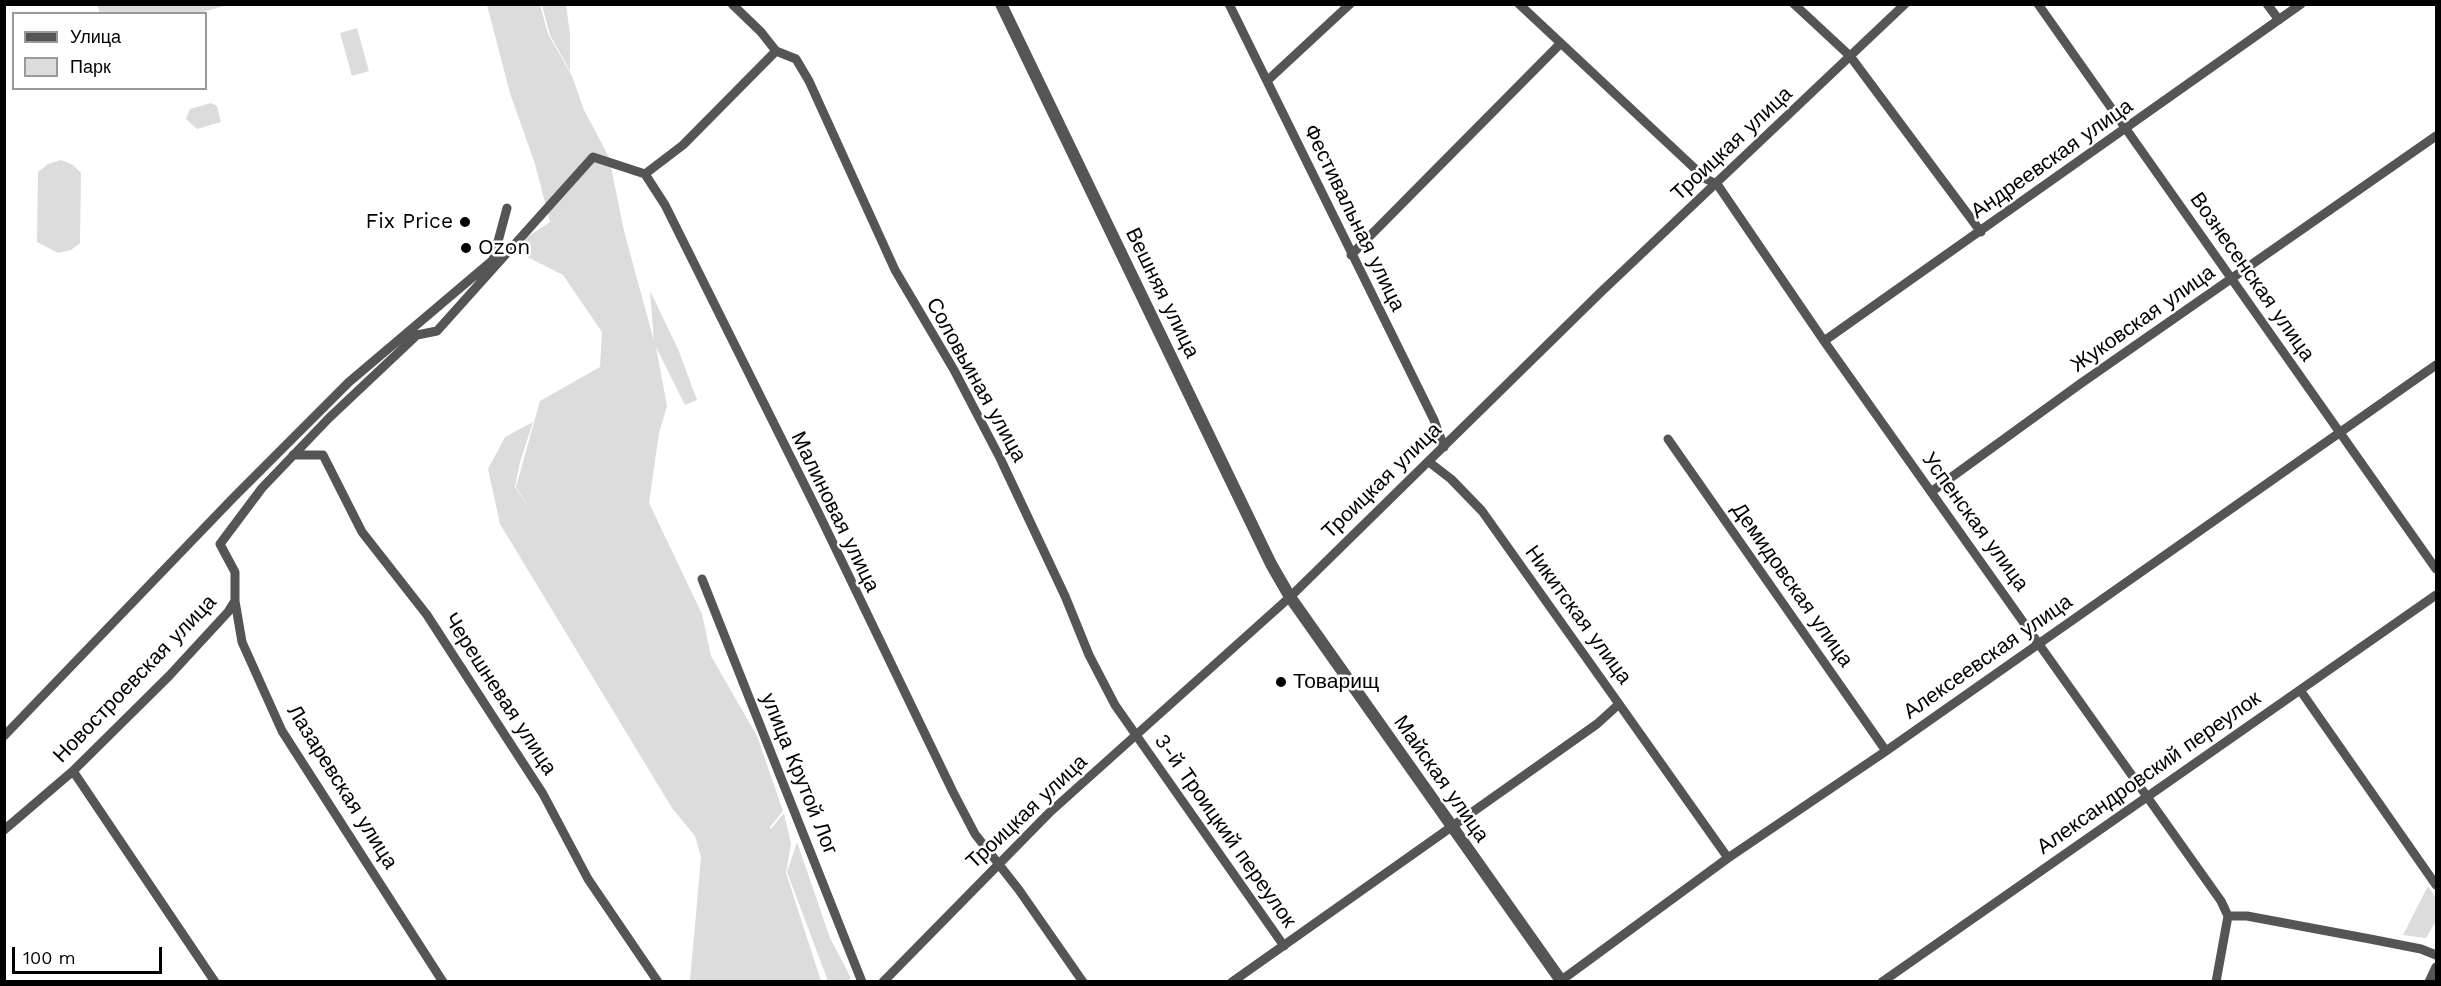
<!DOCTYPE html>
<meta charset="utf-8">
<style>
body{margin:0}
#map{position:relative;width:2441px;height:986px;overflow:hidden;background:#fff;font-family:"Work Sans",sans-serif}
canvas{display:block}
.frame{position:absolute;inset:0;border:6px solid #000;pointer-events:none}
.legend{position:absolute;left:12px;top:12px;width:195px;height:78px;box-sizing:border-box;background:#fff;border:2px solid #999;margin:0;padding:8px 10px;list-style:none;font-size:18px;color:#000}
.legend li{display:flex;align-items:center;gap:12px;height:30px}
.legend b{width:30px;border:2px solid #999}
.scale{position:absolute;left:12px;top:947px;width:150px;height:27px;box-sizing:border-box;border:3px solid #000;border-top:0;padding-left:8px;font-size:18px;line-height:21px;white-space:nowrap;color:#000;-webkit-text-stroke:4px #fff;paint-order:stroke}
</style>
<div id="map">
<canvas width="2441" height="986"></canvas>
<div class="frame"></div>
<ul class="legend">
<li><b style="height:8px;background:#555"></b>Улица</li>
<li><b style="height:16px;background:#dcdcdc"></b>Парк</li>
</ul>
<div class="scale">100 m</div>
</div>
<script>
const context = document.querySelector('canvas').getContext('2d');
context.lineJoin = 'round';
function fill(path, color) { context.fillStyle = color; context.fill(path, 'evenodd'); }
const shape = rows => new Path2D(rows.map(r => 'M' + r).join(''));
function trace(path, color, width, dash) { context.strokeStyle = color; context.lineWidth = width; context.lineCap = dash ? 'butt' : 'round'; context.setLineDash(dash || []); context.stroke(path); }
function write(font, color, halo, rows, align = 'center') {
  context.font = font + ' "Work Sans",sans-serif'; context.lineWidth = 5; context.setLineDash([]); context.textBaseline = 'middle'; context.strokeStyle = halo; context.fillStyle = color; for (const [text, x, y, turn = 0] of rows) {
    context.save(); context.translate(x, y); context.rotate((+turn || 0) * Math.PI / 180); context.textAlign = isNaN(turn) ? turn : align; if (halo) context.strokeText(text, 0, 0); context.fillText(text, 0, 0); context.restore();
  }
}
const green = shape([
 [97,5,97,4,228,5,195,14,100,13],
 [487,5,540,5,548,34,572,76,584,110,609,157,624,231,654,341,650,291,678,349,697,400,685,405,656,347,667,406,659,433,649,503,702,614,711,656,757,736,783,811,770,827,771,829,784,813,791,844,786,873,821,981,690,981,701,857,695,836,672,808,500,524,488,469,505,437,533,422,520,462,515,487,531,511,516,487,540,401,600,367,602,332,563,275,510,248,550,222,535,164,510,93],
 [542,5,566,5,570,34,570,71,550,35],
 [357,28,369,71,352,76,340,33],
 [211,103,217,106,221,122,197,129,186,119,190,109],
 [61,160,73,165,81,173,80,243,71,250,58,253,37,242,38,172,48,164],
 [797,842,830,938,851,978,848,981,828,981,787,872],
 [2428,886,2436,898,2436,921,2426,938,2403,935]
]);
const minor = shape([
 [1229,4,1434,420,1444,447],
 [1519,4,1706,179,1717,184,1824,341,2221,901,2228,916,2216,982],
 [1794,4,1850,56,1981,232],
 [2038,4,2436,569],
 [2267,4,2279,20],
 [776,51,796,59,809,81,895,270,954,370,1000,458,1065,596,1089,655,1115,705,1284,946],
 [1268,80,1350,4],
 [645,174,665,205,818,512,953,792,975,834,1019,890,1083,982],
 [1351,255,1560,44],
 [1824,341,2301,4],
 [1668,439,1886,751],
 [293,455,323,455,362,532,427,615,543,794,588,879,658,982],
 [1931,492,2080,384,2436,136],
 [702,579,862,982],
 [235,601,242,642,282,731,443,982],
 [2300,690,2436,885],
 [1619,704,1728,858],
 [4,736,234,497,349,382,493,260,507,208],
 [73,771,215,982],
 [4,830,73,771,169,676,228,612,235,601,235,572,220,544,262,488,329,418,417,335,437,331,593,157,645,174,683,145,776,51,761,32,732,4],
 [2228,916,2247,916,2370,939,2421,949,2436,955],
 [883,982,1049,813,1290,597,1601,292,1905,4],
 [1232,982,1597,724,1619,704,1482,511,1451,479,1429,462],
 [1559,982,1728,858,1886,751,2436,365],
 [1882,982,2436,595],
 [2429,982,2436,967]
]);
const tertiary = shape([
 [1001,4,1271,564,1290,597,1562,982]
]);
const markers = [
 [465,222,6,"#000"],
 [466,248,6,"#000"],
 [1281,682,6,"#000"]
];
const streetNames = [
 ["Троицкая улица",1732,144,-43],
 ["Андреевская улица",2052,159,-35],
 ["Фестивальная улица",1354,218,64],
 ["Вознесенская улица",2252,277,55],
 ["Вешняя улица",1162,293,64],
 ["Жуковская улица",2143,319,-35],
 ["Соловьиная улица",976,380,61],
 ["Троицкая улица",1382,481,-44],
 ["Малиновая улица",835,512,64],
 ["Успенская улица",1975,522,54],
 ["Демидовская улица",1792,585,55],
 ["Никитская улица",1578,615,54],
 ["Алексеевская улица",1988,657,-35],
 ["Новостроевская улица",135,679,-46],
 ["Черешневая улица",500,694,57],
 ["Александровский переулок",2149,773,-35],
 ["улица Крутой Лог",799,774,68],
 ["Майская улица",1441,779,55],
 ["Лазаревская улица",342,787,58],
 ["Троицкая улица",1027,812,-43],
 ["3-й Троицкий переулок",1225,831,55]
];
const poiNames = [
 ["Fix Price",453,222,"right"],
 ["Ozon",478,248],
 ["Товарищ",1293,682]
];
fill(green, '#dcdcdc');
trace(minor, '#555', 9);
trace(tertiary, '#555', 12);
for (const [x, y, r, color] of markers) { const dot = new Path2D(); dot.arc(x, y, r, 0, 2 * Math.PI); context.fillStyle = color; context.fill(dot); trace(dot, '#fff', 2); }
write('21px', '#000', '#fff', streetNames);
write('21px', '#000', '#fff', poiNames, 'left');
</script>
